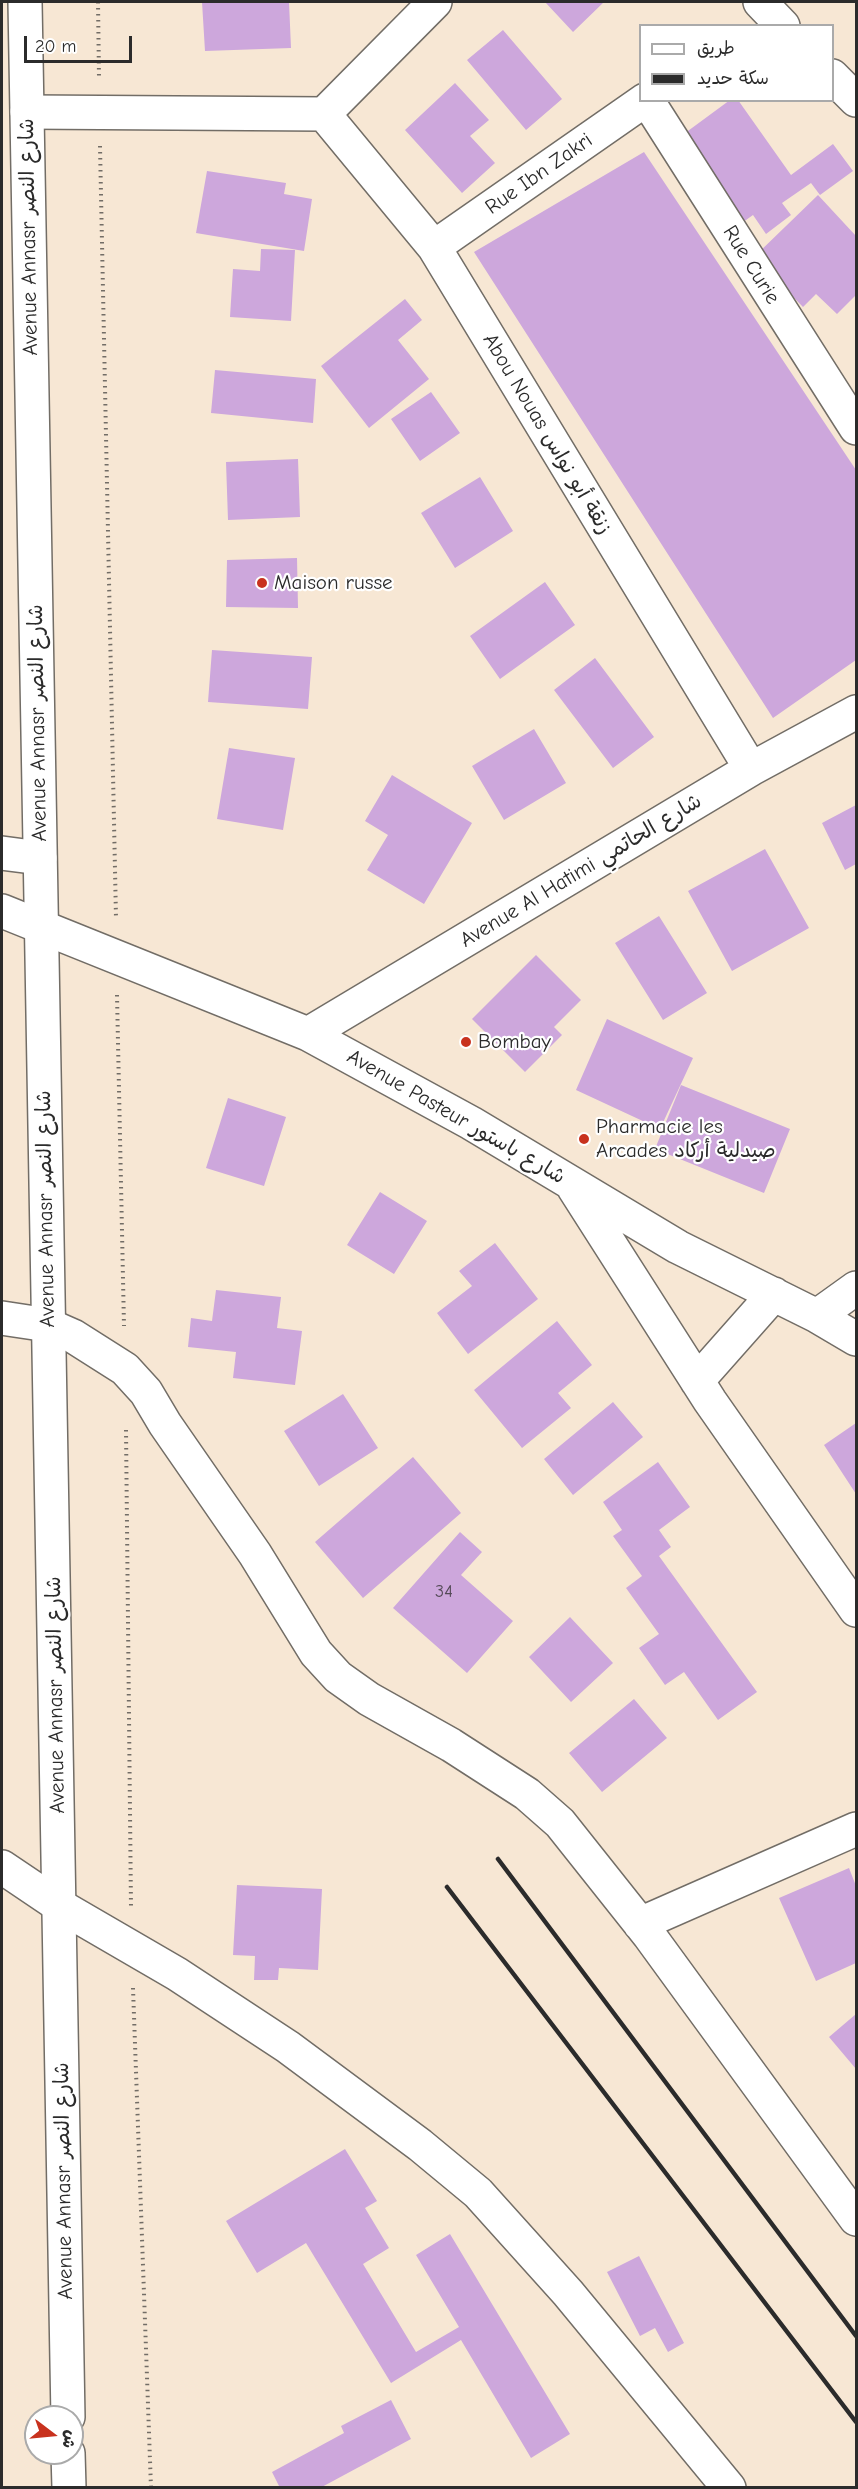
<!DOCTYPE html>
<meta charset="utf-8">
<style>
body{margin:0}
#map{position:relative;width:858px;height:2489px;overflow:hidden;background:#f7e7d4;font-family:"Comic Neue","Playpen Sans Arabic",sans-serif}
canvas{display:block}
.frame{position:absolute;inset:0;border:3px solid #2b2b2b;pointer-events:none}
.legend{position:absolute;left:639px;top:24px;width:195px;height:78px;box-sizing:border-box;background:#fff;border:2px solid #aaa;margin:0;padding:8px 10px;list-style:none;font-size:18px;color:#2b2b2b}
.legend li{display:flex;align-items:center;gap:12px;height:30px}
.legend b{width:30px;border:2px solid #aaa}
.north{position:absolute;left:24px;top:2405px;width:60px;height:60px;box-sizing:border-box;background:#fff;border:2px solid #aaa;border-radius:50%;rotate:106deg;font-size:16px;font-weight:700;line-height:24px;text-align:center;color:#2b2b2b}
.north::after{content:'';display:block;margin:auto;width:21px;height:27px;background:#c8321e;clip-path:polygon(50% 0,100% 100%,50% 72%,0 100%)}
.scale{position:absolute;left:24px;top:36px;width:108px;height:27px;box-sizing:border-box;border:3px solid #2b2b2b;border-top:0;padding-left:8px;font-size:18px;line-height:21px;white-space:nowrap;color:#2b2b2b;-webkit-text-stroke:4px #fff;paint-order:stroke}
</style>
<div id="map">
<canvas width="858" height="2489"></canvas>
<div class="frame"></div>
<ul class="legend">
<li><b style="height:8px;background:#fff"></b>طريق</li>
<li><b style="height:8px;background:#2b2b2b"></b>سكة حديد</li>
</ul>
<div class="north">ش</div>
<div class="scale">20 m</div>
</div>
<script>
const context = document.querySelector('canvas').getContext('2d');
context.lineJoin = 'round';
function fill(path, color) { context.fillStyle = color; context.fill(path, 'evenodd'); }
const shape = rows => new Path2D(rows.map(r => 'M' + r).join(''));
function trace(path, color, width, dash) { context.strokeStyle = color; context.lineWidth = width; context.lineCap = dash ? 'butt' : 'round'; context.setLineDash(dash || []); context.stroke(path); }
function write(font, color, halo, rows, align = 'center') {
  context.font = font + ' "Comic Neue","Playpen Sans Arabic",sans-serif'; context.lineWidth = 4.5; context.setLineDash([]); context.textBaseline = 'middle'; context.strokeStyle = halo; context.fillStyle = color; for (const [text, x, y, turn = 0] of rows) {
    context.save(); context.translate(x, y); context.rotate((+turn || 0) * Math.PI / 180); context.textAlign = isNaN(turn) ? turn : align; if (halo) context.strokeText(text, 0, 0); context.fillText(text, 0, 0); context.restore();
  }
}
const building = shape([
 [202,2,289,2,291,48,205,51],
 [545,2,604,2,573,32],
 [503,30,562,99,526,130,467,60],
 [455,83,489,120,470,136,495,163,462,193,405,130],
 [730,100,738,100,791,175,833,144,853,171,820,195,811,183,782,203,791,215,766,234,753,215,739,225,677,139],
 [644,152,856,470,856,660,773,718,474,252],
 [207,171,286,183,284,194,312,199,304,251,196,233],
 [818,195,856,236,856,295,837,314,816,294,803,307,754,257],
 [261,249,295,250,291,321,230,317,233,269,260,271],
 [405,299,422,320,398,340,429,379,369,428,321,366],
 [215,370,316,379,313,423,211,413],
 [431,392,460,433,420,461,391,419],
 [298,459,300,517,228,520,226,462],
 [480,477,513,531,455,568,421,513],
 [297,558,298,608,226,607,227,560],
 [545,582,575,625,500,679,470,636],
 [212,650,312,657,308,709,208,702],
 [595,658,654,737,613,768,554,690],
 [534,729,566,783,504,820,472,766],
 [229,748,295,758,283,830,217,819],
 [392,775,472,823,424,904,367,870,388,835,365,821],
 [856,805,856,864,845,870,822,823],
 [765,849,809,928,732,971,688,891],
 [659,916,707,993,663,1020,615,943],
 [536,955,581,1000,554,1027,562,1035,525,1072,472,1019],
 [607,1019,693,1058,660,1129,576,1090],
 [681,1085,790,1129,764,1193,655,1149],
 [228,1098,286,1117,264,1186,206,1168],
 [380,1192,427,1221,394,1274,347,1245],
 [495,1243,538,1299,468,1354,437,1313,472,1286,459,1271],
 [216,1290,281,1297,277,1328,302,1331,295,1385,233,1378,236,1352,188,1347,191,1318,212,1321],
 [557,1321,592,1365,558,1393,571,1408,522,1448,474,1390],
 [343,1394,378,1448,319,1486,284,1431],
 [613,1402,643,1437,573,1495,544,1459],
 [856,1423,856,1494,824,1445],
 [413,1457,461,1513,363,1598,315,1542],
 [658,1462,690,1507,659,1530,671,1547,659,1556,757,1692,718,1720,684,1672,665,1685,639,1648,659,1634,626,1588,642,1576,613,1536,622,1530,603,1502],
 [460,1532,482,1552,461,1575,513,1621,467,1673,393,1608],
 [570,1617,613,1663,571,1702,529,1657],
 [634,1699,667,1738,602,1792,569,1753],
 [849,1868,856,1886,856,1963,816,1981,779,1898],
 [237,1885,322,1889,318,1970,279,1968,278,1980,254,1980,255,1956,233,1955],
 [856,2014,856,2069,829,2037],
 [345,2149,377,2201,365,2208,389,2248,363,2264,416,2352,459,2327,416,2255,450,2234,570,2434,531,2458,461,2340,391,2383,306,2243,257,2273,226,2221],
 [639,2256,684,2343,668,2352,655,2328,640,2336,607,2272],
 [391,2400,411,2439,320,2488,280,2488,272,2472,344,2433,341,2426]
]);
const path = shape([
 [98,2,99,78],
 [100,146,116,918],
 [117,995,124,1326],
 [126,1430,131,1908],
 [133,1988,151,2488]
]);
const minor = shape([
 [760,2,783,26],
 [832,76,856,100],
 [647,100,856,428],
 [27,112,324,114,435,2],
 [324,114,434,247,751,769],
 [434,247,645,100],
 [2,853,40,858],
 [2,911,308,1034,471,1123,678,1247,817,1316,856,1339],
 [308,1034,751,769,856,712],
 [574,1188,710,1401,856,1610],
 [817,1316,856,1288],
 [2,1318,48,1325,73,1336,125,1369,146,1392,165,1424,255,1554,316,1653,338,1677,369,1699,451,1745,527,1794,560,1823,649,1935,856,2219],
 [697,1381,774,1294],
 [2,1867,60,1906,177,1974,288,2047,420,2145,478,2193,568,2293,729,2488],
 [640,1924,856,1829]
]);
const major = shape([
 [25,2,68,2417],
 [68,2453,69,2488]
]);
const rail = shape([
 [498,1859,856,2336],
 [447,1887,856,2422]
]);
const markers = [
 [262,583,6,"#c8321e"],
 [466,1042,6,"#c8321e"],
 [584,1139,6,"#c8321e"]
];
const numberNames = [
 ["34",444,1592]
];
const streetNames = [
 ["Rue Ibn Zakri",539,174,-35],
 ["Avenue Annasr شارع النصر",29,237,-91],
 ["Rue Curie",751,265,58],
 ["Abou Nouas زنقة أبو نواس",547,434,59],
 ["Avenue Annasr شارع النصر",38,723,-91],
 ["Avenue Al Hatimi شارع الحاتمي",581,871,-31],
 ["Avenue Pasteur شارع باستور",456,1117,30],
 ["Avenue Annasr شارع النصر",46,1209,-91],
 ["Avenue Annasr شارع النصر",56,1695,-91],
 ["Avenue Annasr شارع النصر",64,2181,-91]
];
const poiNames = [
 ["Maison russe",274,583],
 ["Bombay",478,1042],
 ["Pharmacie les",596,1127],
 ["Arcades صيدلية أركاد",596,1151]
];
fill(building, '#cda7dc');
trace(minor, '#726d66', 36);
trace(major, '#726d66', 36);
trace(path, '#726d66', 4, [1.5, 4.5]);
trace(minor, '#fff', 33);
trace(major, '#fff', 33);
trace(rail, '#2b2b2b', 4.5);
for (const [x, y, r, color] of markers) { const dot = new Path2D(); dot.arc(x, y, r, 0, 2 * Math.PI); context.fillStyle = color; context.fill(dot); trace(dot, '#fff', 2); }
write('18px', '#544a57', null, numberNames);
write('21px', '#2b2b2b', '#fff', streetNames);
write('21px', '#2b2b2b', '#fff', poiNames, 'left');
</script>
